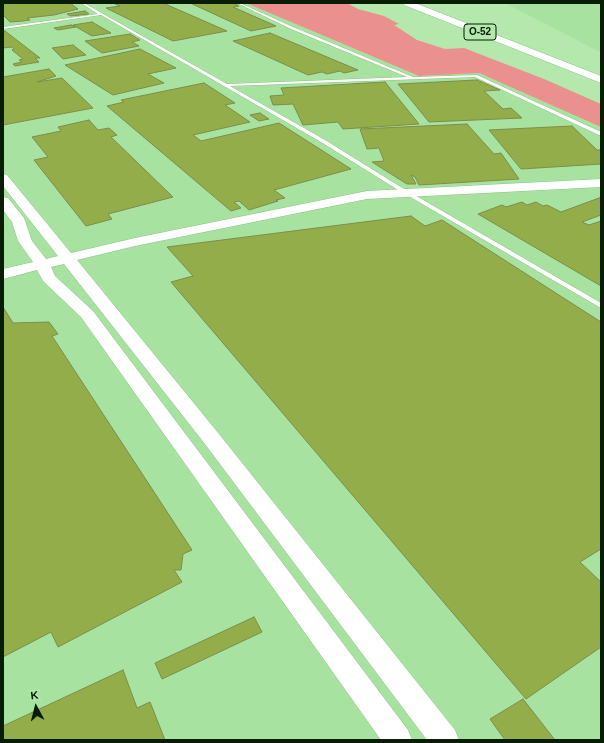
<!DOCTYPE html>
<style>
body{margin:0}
#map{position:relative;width:604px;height:743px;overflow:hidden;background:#b4e8ad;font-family:Arial,sans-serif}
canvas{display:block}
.frame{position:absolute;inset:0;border:4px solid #081c06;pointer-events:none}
.north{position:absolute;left:16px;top:687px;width:40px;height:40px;-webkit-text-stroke:3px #b4e8ad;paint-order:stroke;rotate:353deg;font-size:11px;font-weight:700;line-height:16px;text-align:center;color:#081c06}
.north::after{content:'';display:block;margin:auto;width:14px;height:18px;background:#081c06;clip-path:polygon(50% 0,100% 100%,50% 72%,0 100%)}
</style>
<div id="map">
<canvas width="604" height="743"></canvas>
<div class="frame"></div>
<div class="north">K</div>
</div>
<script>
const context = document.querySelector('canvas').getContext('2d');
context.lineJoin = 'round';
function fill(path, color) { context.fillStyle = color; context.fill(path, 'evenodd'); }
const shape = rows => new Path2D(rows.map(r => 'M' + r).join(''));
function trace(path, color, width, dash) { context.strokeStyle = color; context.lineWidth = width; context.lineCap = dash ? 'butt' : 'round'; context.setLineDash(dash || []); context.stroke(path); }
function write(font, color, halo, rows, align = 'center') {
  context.font = font + ' Arial,sans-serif'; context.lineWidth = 3; context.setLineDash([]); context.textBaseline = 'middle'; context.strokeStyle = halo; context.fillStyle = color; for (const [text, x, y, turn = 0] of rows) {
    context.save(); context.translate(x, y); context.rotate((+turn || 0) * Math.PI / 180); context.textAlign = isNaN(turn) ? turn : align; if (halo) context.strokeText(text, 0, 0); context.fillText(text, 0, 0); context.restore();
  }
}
const built = shape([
 [3,3,246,3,419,76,479,73,601,127,601,740,3,740],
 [505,3,601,3,601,52,594,49]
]);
const green = shape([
 [246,3,347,3,358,9,384,16,399,24,394,25,417,40,445,49,464,48,544,79,601,104,601,127,479,73,419,76]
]);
const building = shape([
 [3,3,70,3,78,9,54,15,27,18,30,20,23,21,10,22,3,15,3,3],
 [120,3,163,3,227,31,173,41,106,8,120,6,115,4,120,3],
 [190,3,233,3,239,6,233,7,276,26,251,31,190,3],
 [85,11,89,14,71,16,67,14,85,11],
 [92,22,111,33,92,36,73,25,92,22],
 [71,25,76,27,58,30,54,28,71,25],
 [5,31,40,58,35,58,39,62,15,66,13,64,22,62,19,60,23,59,12,50,14,49,12,47,3,48,3,32,5,31],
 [270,33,358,70,344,73,340,71,327,74,322,72,308,75,233,41,270,33],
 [130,34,140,40,132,42,139,46,102,53,85,41,130,34],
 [73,45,86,55,63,59,52,48,73,45],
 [140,49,176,68,148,74,164,83,113,95,65,65,140,49],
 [49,69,56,76,37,82,62,78,93,108,3,125,3,77,49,69],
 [477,80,500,90,484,91,503,109,511,108,522,118,429,122,398,84,477,80],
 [385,82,419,124,343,129,338,122,303,125,293,104,273,105,270,96,284,95,281,88,385,82],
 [204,83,235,103,225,105,250,122,193,135,201,141,279,123,351,169,274,190,285,198,276,200,278,201,249,210,239,201,234,202,241,208,231,211,107,106,124,102,121,100,204,83],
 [260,113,269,119,259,121,250,115,260,113],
 [89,120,98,130,109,128,117,135,111,137,173,197,108,214,112,219,86,226,34,160,48,157,32,137,61,131,58,127,89,120],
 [467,124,494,154,501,153,519,179,419,185,415,177,411,175,416,184,407,184,372,162,384,161,379,148,367,149,360,129,467,124],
 [572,126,597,150,601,150,601,164,521,169,489,130,572,126],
 [599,198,601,198,601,215,582,222,589,225,601,221,601,286,478,214,502,205,506,207,522,202,527,205,536,202,543,206,547,205,561,212,599,198],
 [411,216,425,226,442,220,601,322,601,549,580,562,601,582,601,647,526,699,171,282,193,276,167,247,411,216],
 [3,307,13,323,49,322,58,334,52,336,192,550,183,554,181,570,174,570,182,582,58,647,51,632,3,657,3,307],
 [254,617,262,632,162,679,155,663,254,617],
 [123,670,137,708,150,702,165,740,3,740,3,726,123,670],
 [523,699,555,740,505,740,490,719,523,699]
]);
const service = shape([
 [81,3,84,3,227,84,407,77,291,29,237,3,240,3,293,27,413,77,477,75,601,132,601,135,599,135,475,77,230,86,325,140,399,186,601,303,601,308,395,188,321,142,101,15,3,29,3,27,98,14,81,3]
]);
const tertiary = shape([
 [3,174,7,175,71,253,135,238,367,191,601,179,601,187,367,199,135,246,77,260,219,434,455,730,459,740,427,740,205,444,64,264,51,267,55,276,93,311,408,730,412,740,381,740,81,317,43,281,37,270,3,279,3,269,33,262,18,241,12,222,3,210,3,197,8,198,24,218,32,241,46,259,58,256,3,186,3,174]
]);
const motorway = shape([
 [403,3,415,3,601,76,601,83,404,5,403,3]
]);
const shields = [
 [480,32,32]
];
const shieldNames = [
 ["O-52",480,32]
];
fill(built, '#a8e2a0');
fill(green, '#ea908e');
fill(building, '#94ad4b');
trace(building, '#7c8e49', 1);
trace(service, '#8ec187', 1);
trace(tertiary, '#8ec187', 1);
trace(motorway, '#8ec187', 1);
fill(service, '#fff');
fill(tertiary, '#fff');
fill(motorway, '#fff');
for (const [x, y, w] of shields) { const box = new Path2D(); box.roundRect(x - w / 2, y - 8, w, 16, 3); context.fillStyle = '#b4e8ad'; context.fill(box); trace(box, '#081c06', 1); }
write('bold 10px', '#081c06', null, shieldNames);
</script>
